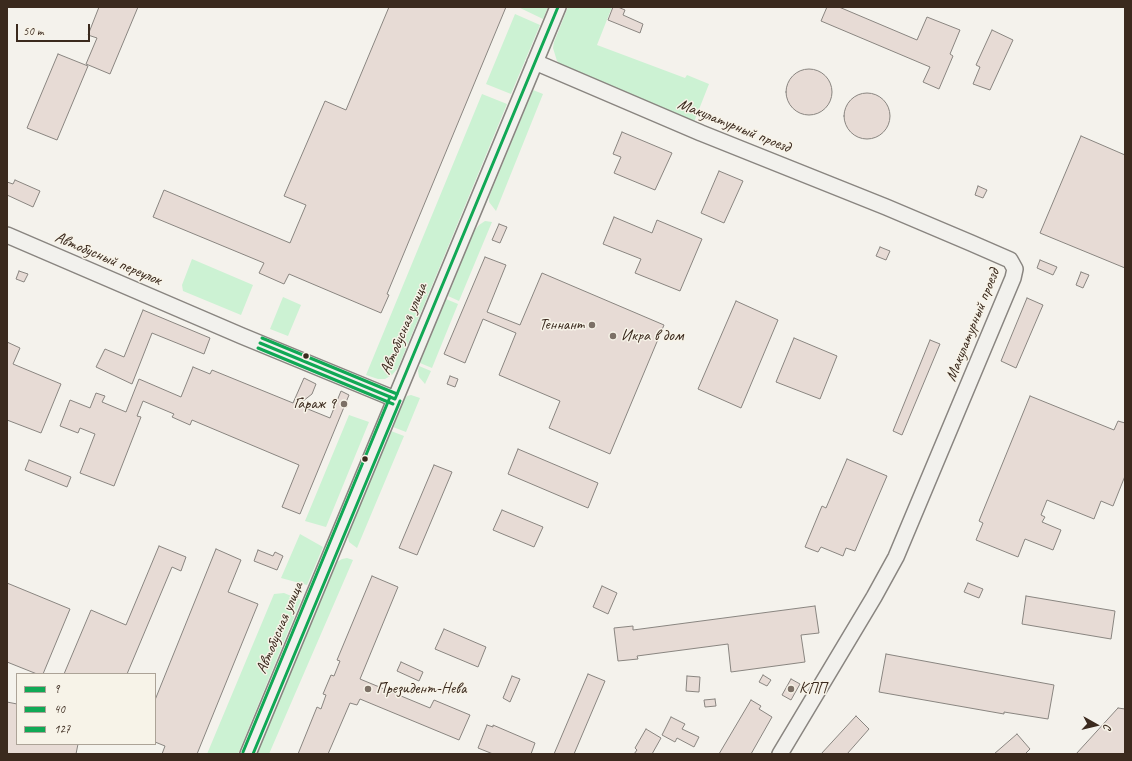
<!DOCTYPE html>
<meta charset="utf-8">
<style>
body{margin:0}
#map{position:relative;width:1132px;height:761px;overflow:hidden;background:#f4f2ec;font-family:Caveat,sans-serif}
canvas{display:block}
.frame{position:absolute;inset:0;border:8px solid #3b2a1e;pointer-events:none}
.legend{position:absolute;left:16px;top:673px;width:140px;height:72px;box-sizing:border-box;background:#f7f3e8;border:1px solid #aca397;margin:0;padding:5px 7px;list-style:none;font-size:12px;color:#3b2a1e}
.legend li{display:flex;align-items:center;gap:8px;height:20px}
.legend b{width:20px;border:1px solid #aca397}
.north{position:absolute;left:1076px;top:705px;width:40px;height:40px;-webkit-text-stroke:3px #f7f3e8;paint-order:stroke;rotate:98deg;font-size:11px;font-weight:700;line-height:16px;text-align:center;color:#3b2a1e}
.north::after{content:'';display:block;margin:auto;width:14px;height:18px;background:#3b2a1e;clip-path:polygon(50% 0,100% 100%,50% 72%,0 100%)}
.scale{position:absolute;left:16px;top:24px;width:74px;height:18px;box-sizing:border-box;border:2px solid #3b2a1e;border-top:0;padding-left:5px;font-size:12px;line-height:14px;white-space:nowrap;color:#3b2a1e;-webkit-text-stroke:3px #f7f3e8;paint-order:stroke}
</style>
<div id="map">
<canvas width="1132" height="761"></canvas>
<div class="frame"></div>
<ul class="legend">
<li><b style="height:5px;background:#10a855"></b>9</li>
<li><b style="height:5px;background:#10a855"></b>40</li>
<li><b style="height:5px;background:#10a855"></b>127</li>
</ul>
<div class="north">С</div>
<div class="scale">50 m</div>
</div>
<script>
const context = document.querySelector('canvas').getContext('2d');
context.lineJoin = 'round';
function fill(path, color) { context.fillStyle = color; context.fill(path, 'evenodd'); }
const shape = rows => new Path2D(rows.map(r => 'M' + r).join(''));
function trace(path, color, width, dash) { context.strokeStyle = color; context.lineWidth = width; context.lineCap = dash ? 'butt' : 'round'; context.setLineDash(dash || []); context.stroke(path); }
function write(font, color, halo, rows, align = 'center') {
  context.font = font + ' Caveat,sans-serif'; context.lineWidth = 3; context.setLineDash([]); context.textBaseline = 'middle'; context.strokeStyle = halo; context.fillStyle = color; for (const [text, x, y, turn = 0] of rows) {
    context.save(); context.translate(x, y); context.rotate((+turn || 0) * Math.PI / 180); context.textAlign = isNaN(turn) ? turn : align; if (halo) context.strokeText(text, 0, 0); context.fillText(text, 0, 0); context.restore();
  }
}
const green = shape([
 [518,7,548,7,543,19],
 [568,7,612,7,597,45,685,78,687,75,709,84,694,122,564,67,557,61,553,48,554,42],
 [515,14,540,25,511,94,486,84],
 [533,90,543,94,496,211,489,202,489,197],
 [482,94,507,104,398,368,392,375,385,379,378,379,366,375],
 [485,221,492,222,459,301,448,296,474,231,479,225],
 [192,259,253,285,241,315,183,291,182,285],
 [283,297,301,305,288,336,270,329],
 [446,299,458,304,432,368,420,363],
 [419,366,431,371,425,384,419,377,418,371],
 [411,395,420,398,406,432,393,427,404,400,407,396],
 [349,415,369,422,326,527,305,521],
 [391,431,404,436,357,548,349,542,348,537,349,531],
 [300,534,323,547,307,585,281,578],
 [347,558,353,560,269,754,257,754,337,562,342,559],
 [284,593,301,600,238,754,207,754,274,594]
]);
const building = shape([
 [99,7,138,7,110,74,86,64,97,38,88,35,99,7],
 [389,7,506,7,387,294,389,295,381,313,289,274,284,284,259,273,264,263,153,217,164,190,290,243,306,205,284,196,325,101,346,110,389,7],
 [613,7,618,7,625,10,623,15,643,24,640,33,608,20,613,7],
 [827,7,839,7,917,40,927,17,960,30,950,54,953,56,939,89,923,82,930,67,821,21,827,7],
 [992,30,1013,40,990,90,973,84,980,67,976,65,992,30],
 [58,54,88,66,57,140,27,128,58,54],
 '786 92a23 23 0 1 1 46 0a23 23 0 1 1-46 0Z',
 '844 116a23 23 0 1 1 46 0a23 23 0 1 1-46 0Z',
 [622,132,672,153,655,190,614,173,621,157,613,154,622,132],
 [1081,136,1125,155,1125,268,1040,233,1081,136],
 [719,171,743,181,724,223,701,213,719,171],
 [15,180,40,191,33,207,7,195,7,182,13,184,15,180],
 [978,186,987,190,983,198,975,195,978,186],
 [614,217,652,233,657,220,702,239,680,291,635,273,641,259,603,244,614,217],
 [499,224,507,227,500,243,492,240,499,224],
 [880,247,890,251,886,260,876,256,880,247],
 [485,257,506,265,487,312,520,325,542,273,664,325,610,454,549,428,560,401,499,375,516,333,483,319,465,363,444,354,485,257],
 [1040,260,1057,267,1053,275,1037,268,1040,260],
 [19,271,28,274,24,282,16,279,19,271],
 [1081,272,1089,275,1083,288,1076,285,1081,272],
 [1027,298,1043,305,1016,368,1001,361,1027,298],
 [736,301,778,320,741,408,698,389,736,301],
 [143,310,210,338,204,354,152,333,132,384,96,367,105,349,124,357,143,310],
 [794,338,837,356,820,399,776,382,794,338],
 [930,340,940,344,902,435,893,431,930,340],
 [7,342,20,348,13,364,61,384,41,433,7,420,7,342],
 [193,367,210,374,212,370,293,403,304,378,316,384,312,394,298,405,330,418,341,391,349,395,300,514,282,507,299,465,192,420,190,425,172,417,174,414,143,401,137,416,141,417,114,486,80,473,95,434,80,428,78,433,60,426,70,400,90,408,96,393,105,396,102,402,126,412,139,379,181,397,193,367],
 [450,376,458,379,455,387,447,384,450,376],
 [1030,396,1114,430,1118,421,1125,423,1125,476,1113,506,1101,501,1094,519,1047,500,1041,515,1045,517,1042,522,1061,530,1053,550,1025,539,1018,557,976,540,983,523,979,521,1030,396],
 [518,449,598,483,588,508,508,474,518,449],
 [847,459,887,476,855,551,846,548,843,556,821,547,818,552,805,547,822,506,826,508,847,459],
 [29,460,71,477,67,487,25,470,29,460],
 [434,465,452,472,417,555,399,548,434,465],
 [502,510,543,527,534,547,493,530,502,510],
 [159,546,186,557,181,571,172,567,127,674,64,674,91,610,126,625,159,546],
 [216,549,241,560,228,592,258,604,197,754,162,754,165,746,155,742,155,700,216,549],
 [258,550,273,556,275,552,283,556,277,570,254,561,258,550],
 [372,576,398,587,360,679,430,708,434,700,470,715,459,740,360,699,357,705,350,703,328,754,298,754,317,707,321,709,326,695,323,694,331,675,334,676,340,661,337,660,372,576],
 [7,583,70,609,43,674,37,674,7,662,7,583],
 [968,583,983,589,979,598,964,592,968,583],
 [602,586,617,593,608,614,593,607,602,586],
 [1026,596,1115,611,1111,639,1022,624,1026,596],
 [815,606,819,633,801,635,805,662,731,672,728,644,637,656,638,659,618,661,614,628,633,626,633,630,815,606],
 [444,629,486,647,478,667,435,649,444,629],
 [886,654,1054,685,1048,719,1004,712,1004,714,879,692,886,654],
 [401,662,423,672,419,681,397,671,401,662],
 [588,674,605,681,574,754,554,754,588,674],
 [763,675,771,680,767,686,759,682,763,675],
 [512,676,520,679,510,702,503,698,512,676],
 [687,676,700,677,699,692,686,691,687,676],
 [791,679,800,684,791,700,782,695,791,679],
 [715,699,716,706,705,707,704,700,715,699],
 [751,700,761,706,759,709,772,717,751,754,719,754,751,700],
 [7,702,17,704,17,744,78,744,76,754,7,754,7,702],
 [1118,708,1125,709,1125,754,1076,754,1118,708],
 [856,716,869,729,847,754,821,754,856,716],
 [671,717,685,724,682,729,699,737,694,747,677,738,675,742,662,735,671,717],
 [487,725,493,727,493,725,535,743,531,754,493,754,478,748,487,725],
 [646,729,661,738,652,754,634,754,637,750,635,748,646,729],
 [1017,734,1030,749,1025,754,994,754,1017,734]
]);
const minor = shape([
 [535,62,701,133,886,207,971,243,1010,260,1015,269,1013,278,896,557,874,597,780,754],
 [7,235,242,336,395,399],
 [248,754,558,7]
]);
const bus1 = shape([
 [260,343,395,399],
 [395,399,558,7]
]);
const bus2 = shape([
 [258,348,393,404],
 [253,754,400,401]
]);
const bus3 = shape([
 [262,338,397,394],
 [243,752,390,397]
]);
const markers = [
 [592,325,4,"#7c7066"],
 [613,336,4,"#7c7066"],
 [306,356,3.5,"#3b2a1e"],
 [344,404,4,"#7c7066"],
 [365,459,3.5,"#3b2a1e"],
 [368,689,4,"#7c7066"],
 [791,689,4,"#7c7066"]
];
const streetNames = [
 ["Макулатурный проезд",734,126,22],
 ["Автобусный переулок",108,259,23],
 ["Макулатурный проезд",973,325,-68],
 ["Автобусная улица",404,329,-67],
 ["Автобусная улица",280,628,-67]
];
const poiNames = [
 ["Теннант",584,325,"right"],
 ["Икра в дом",621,336],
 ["Гараж 9",336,404,"right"],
 ["Президент-Нева",376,689],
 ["КПП",799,689]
];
fill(green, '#ccf2d3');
fill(building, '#e7dbd5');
trace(building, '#898580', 1);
trace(minor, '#898580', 18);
trace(minor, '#f2f1ed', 15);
trace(bus1, '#10a855', 3);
trace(bus2, '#10a855', 3);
trace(bus3, '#10a855', 3);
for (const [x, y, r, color] of markers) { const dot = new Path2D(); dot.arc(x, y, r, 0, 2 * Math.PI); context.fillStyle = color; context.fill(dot); trace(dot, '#f7f3e8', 1.5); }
write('16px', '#3b2a1e', '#f7f3e8', streetNames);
write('16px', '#3b2a1e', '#f7f3e8', poiNames, 'left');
</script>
